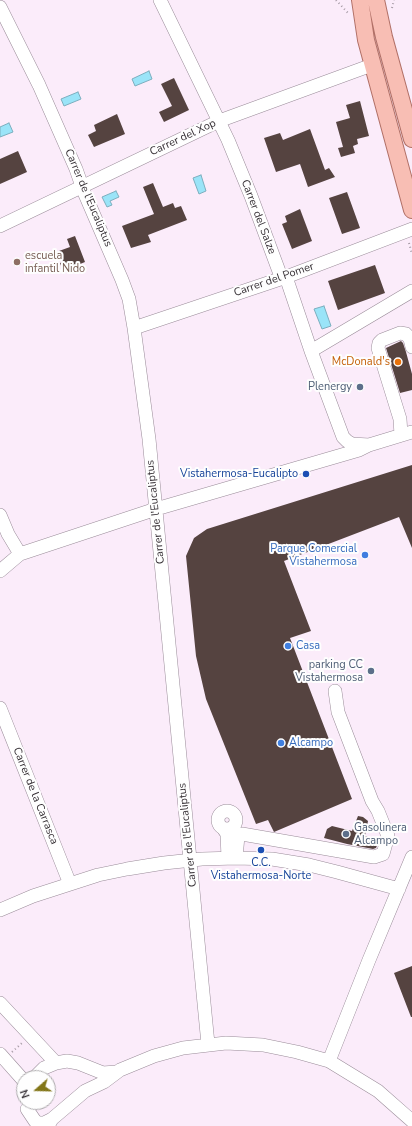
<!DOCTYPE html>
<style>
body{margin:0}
#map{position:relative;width:412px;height:1126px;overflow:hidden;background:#fbecfa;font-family:"Nunito Sans",sans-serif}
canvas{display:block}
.north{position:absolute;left:16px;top:1070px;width:40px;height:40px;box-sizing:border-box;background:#fefefe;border:1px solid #aeacae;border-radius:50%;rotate:250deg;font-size:11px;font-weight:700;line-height:16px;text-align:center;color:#363035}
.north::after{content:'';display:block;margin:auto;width:14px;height:18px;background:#827517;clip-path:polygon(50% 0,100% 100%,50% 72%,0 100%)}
</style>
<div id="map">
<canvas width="412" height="1126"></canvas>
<div class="north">N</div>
</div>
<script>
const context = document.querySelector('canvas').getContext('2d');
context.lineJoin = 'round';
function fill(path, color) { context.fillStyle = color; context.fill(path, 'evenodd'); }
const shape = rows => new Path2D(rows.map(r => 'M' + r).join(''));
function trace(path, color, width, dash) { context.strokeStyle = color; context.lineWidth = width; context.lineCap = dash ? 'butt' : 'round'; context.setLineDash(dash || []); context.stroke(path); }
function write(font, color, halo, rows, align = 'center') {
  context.font = font + ' "Nunito Sans",sans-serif'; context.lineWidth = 4; context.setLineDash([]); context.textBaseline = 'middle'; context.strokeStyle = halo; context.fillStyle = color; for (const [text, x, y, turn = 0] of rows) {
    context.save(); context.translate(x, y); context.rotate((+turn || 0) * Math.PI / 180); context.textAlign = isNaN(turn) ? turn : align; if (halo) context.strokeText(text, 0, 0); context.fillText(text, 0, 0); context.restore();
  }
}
const water = shape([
 [149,71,152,79,135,86,132,79,149,71],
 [78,92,81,99,64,106,61,99,78,92],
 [9,123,13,132,0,137,0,127,9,123],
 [201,175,206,191,199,194,193,178,201,175],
 [116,191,119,197,110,201,112,205,107,207,102,197,116,191],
 [324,306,331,326,322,329,314,309,324,306]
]);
const building = shape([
 [174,78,189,110,164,122,159,112,172,106,161,84],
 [360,101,369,136,357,139,358,144,353,146,355,153,341,157,338,148,343,147,336,122,350,118,346,105],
 [117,114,125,134,94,147,88,135,96,131,94,125],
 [310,129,325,170,329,168,335,177,308,187,300,164,276,172,264,138,280,133,283,140],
 [18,151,27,172,0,184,0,159],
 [153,183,163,207,173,203,175,208,181,206,187,220,148,235,151,242,131,248,122,226,154,214,143,187],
 [347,192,360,228,342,234,329,198],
 [300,209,312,241,292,249,282,224,287,222,285,216],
 [75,236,85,262,63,271,60,263,63,262,59,251,70,247,67,239],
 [375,265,385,293,338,310,328,281],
 [401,341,403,343,406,352,412,374,412,390,400,393,386,348],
 [412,465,412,548,399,517,284,561,311,631,290,638,352,799,274,832,268,820,256,824,206,699,196,656,186,556,194,538,207,529],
 [358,816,363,817,368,821,365,836,375,839,378,843,376,848,373,849,347,844,324,838,327,829,332,826,352,831],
 [412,966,412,1017,411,1017,394,973]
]);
const path = shape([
 [336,0,348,13],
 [392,8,394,0],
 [409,243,412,254],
 [12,1052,22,1043]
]);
const minor = shape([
 [160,0,228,140,251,196,280,274,286,277,311,351,343,437,347,441,352,444,369,445],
 [0,7,39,85,76,169,84,192,122,280,129,299,134,328,149,439,208,1044],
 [0,226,219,121,372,65],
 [134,328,286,277,412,229],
 [311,351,412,291],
 [401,435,400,419,378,348,379,343,382,340,400,333,406,334,410,339,412,347],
 [0,515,8,534,20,554],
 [0,571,20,554,156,509,359,450,369,445,412,432],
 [0,708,70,884],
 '218 820a9 9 0 1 1 18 0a9 9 0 1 1-18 0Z',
 [223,828,227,834,228,858],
 [236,858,238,836,242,834,374,857,383,854,388,836,378,811,372,801,338,712,335,691],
 [0,910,33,896,98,875,127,869,164,863,202,859,236,858,272,859,309,865,337,872,399,889],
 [0,1003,56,1063],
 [0,1054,24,1081],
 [329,1061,369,960,412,857],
 [34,1078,44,1068,56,1063,67,1061,78,1063,103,1073,116,1072],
 [27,1109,35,1121,39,1123,44,1123,52,1119],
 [48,1126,52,1119,85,1091,104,1082,120,1070,154,1056,183,1048,226,1043,263,1045,297,1052,329,1061,378,1091,412,1121]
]);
const major = shape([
 [360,0,366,40,412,210],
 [376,0,384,37,412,139]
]);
const markers = [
 [17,262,4,"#8d6e63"],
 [398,362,4,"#e8710a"],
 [360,387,4,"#5c6f8a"],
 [306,474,4,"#1a4fb4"],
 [365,555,4,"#3f7fe0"],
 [288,646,4,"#3f7fe0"],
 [371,671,4,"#5c6f8a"],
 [281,743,4,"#3f7fe0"],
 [346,834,4,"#5c6f8a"],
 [261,850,4,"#1a4fb4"]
];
const streetNames = [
 ["Carrer del Xop",183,138,-25],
 ["Carrer de l'Eucaliptus",88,198,67],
 ["Carrer del Salze",258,217,69],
 ["Carrer del Pomer",274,280,-19],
 ["Carrer de l'Eucaliptus",156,512,-96],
 ["Carrer de la Carrasca",35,796,68],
 ["Carrer de l'Eucaliptus",188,835,-96]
];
const educationNames = [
 ["escuela",25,256],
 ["infantil Nido",25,269]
];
const foodNames = [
 ["McDonald's",390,362]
];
const serviceNames = [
 ["Plenergy",352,387],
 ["parking CC",363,665],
 ["Vistahermosa",363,678],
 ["Gasolinera",354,828,"left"],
 ["Alcampo",354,841,"left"]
];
const transitNames = [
 ["Vistahermosa-Eucalipto",298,474],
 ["C.C.",261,863,"center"],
 ["Vistahermosa-Norte",261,876,"center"]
];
const shopNames = [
 ["Parque Comercial",357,549,"right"],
 ["Vistahermosa",357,562,"right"],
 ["Casa",296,646],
 ["Alcampo",289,743]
];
fill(water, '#9ae4f8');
trace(water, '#7caebe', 1);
fill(building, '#554340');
trace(minor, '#9a8c99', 14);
trace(major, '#b17067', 18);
trace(path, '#a59aa4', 2, [1, 3]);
trace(minor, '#fff', 13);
trace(major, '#f8beb4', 16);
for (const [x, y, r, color] of markers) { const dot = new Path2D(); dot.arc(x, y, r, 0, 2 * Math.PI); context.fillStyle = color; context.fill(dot); trace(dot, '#fefefe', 1.5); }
write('11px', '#363035', '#fefefe', streetNames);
write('11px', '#785e54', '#fefefe', educationNames, 'left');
write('11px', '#c56008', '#fefefe', foodNames, 'right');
write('11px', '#4e5e75', '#fefefe', serviceNames, 'right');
write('11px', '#164399', '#fefefe', transitNames, 'right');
write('11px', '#366cbe', '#fefefe', shopNames, 'left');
</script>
